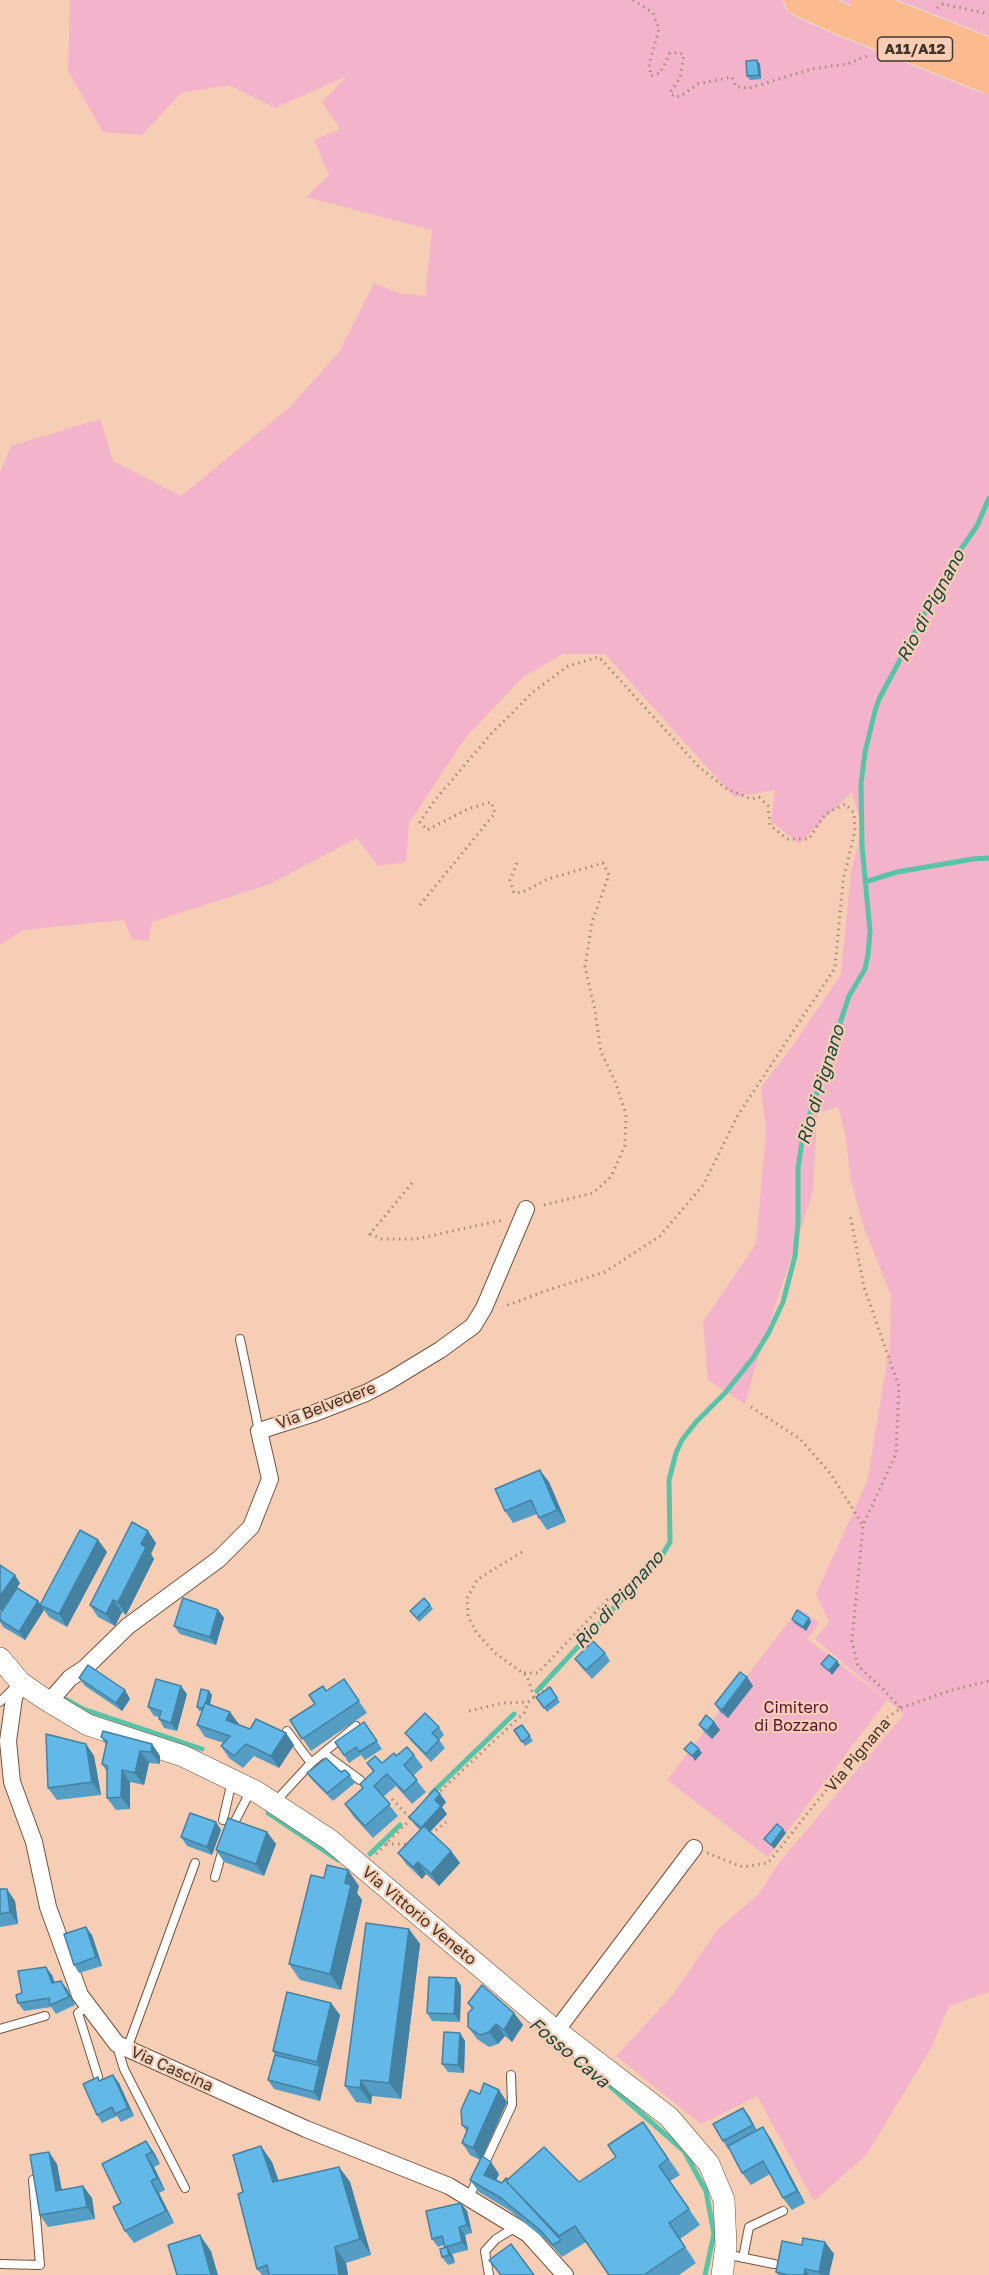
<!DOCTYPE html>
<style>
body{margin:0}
canvas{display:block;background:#f6ceb5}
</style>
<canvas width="989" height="2275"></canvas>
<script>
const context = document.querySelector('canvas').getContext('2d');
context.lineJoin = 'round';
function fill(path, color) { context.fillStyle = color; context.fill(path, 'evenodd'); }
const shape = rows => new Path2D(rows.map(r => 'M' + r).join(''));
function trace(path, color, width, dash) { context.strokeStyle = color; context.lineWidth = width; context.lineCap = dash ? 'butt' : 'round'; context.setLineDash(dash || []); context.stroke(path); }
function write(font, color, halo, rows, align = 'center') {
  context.font = font + ' "Golos Text",sans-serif'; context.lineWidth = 4.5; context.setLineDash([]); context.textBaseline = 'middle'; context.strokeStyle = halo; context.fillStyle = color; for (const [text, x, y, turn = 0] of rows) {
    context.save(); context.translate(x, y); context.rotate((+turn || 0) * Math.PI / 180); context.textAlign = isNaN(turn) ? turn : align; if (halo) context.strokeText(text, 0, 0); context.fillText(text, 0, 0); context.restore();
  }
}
const green = shape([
 [70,0,989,0,989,1992,949,2006,931,2048,867,2154,814,2201,757,2096,701,2124,616,2056,672,1996,718,1929,759,1894,779,1863,904,1714,815,1639,829,1622,816,1594,867,1482,890,1344,891,1296,863,1225,850,1177,846,1138,838,1106,817,1114,813,1191,757,1361,745,1404,708,1380,703,1322,756,1244,766,1132,761,1087,794,1044,841,974,851,873,862,828,852,792,799,844,771,821,775,790,734,797,605,654,563,654,523,677,466,737,409,823,406,862,378,866,357,838,270,884,152,922,148,941,132,939,124,920,23,930,0,945,0,473,11,446,100,419,113,461,181,496,290,407,339,352,374,283,399,293,425,296,432,230,306,197,329,175,314,140,340,129,322,102,347,76,275,108,229,85,181,93,142,135,103,132,68,71],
 [799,1608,819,1623,807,1639,887,1700,768,1857,667,1780]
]);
const stream = shape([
 [865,882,897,872,973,859,989,858],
 [537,1691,661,1557,670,1542,669,1480,676,1453,682,1440,696,1422,725,1393,753,1358,768,1334,783,1302,795,1256,798,1223,798,1168,803,1135,849,996,865,969,868,955,870,931,862,846,861,784,865,752,875,711,879,699,954,559,977,526,989,498],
 [65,1699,83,1709,202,1749],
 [431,1794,514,1714],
 [268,1813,338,1860],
 [370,1854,400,1825],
 [601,2078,684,2151,706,2191,714,2234,705,2275]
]);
const path = shape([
 [633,0,653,13,659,29,649,64,651,76,660,73,670,53,680,53,684,55,680,78,670,93,675,97,681,96,698,84,712,81,732,77,736,87,749,88,812,69,847,64,867,56],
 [937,8,943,4,989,14],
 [517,863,510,880,514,893,523,892,548,879,603,863,609,875,592,922,585,967,595,1010,601,1052,615,1081,626,1114,625,1145,611,1177,593,1193,540,1206],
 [420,905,495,813,491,802,468,809,427,830,420,822,435,800,491,734,533,692,568,666,599,657,699,767,727,789,751,799,759,797,768,806,770,825,787,839,809,839,825,814,845,804,854,813,855,830,843,882,835,968,738,1115,704,1184,660,1236,605,1272,545,1291,503,1307],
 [412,1183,370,1234,382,1239,416,1239,503,1220],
 [751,1407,800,1439,830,1473,863,1525],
 [522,1552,478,1579,467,1598,468,1616,476,1632,495,1653,527,1676,534,1697],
 [524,1673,538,1673,608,1599],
 [901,1708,952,1690,989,1681],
 [469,1711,503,1703,528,1702],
 [436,1795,524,1713,528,1702,548,1687],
 [392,1799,411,1819],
 [431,1834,446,1822],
 [386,1844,409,1844],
 [707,1853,743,1867,768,1863,870,1735,885,1719,901,1708,883,1689,858,1666,852,1641,863,1525,896,1454,899,1387,864,1287,850,1214],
 [376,1854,412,1818]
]);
const service = shape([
 [240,1339,259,1431],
 [0,1702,12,1690],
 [287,1731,311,1763],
 [323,1753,360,1780],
 [275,1802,311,1763,356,1726],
 [223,1820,232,1781],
 [231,1829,251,1790],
 [215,1877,223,1849],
 [88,2006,78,2013,98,2077],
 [0,2029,45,2016],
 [117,2046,124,2069,185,2188],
 [127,2049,195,1863],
 [469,2197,512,2105,511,2075],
 [725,2254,774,2264],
 [743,2258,749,2227,783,2211],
 [0,2264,40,2265,33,2180],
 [489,2275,485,2251,496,2239,516,2227]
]);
const minor = shape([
 [20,1682,14,1698,8,1741,12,1782,34,1842,48,1907,80,1995,117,2044,306,2129,449,2186,528,2234,565,2275],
 [49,1702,70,1678,85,1668,128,1626,219,1559,251,1527,270,1479,259,1431,312,1414,366,1393,389,1381,440,1350,473,1326,484,1308,526,1209],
 [556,2031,694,1848]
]);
const tertiary = shape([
 [0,1658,20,1682,43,1698,88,1725,183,1756,257,1792,330,1840,549,2025,669,2117,709,2164,724,2200,726,2246,722,2275]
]);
const motorway = shape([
 [800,0,841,19]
]);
const motorwayBridge = shape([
 [867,6,989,54],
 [841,19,989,78]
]);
const wall = shape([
 [760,64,761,79,750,80,747,76],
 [549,1482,566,1522,547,1530,539,1518,537,1514,513,1523,505,1511],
 [98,1540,107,1552,67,1627,49,1617,44,1610,25,1640,3,1627,0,1622,0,1614,11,1596,1,1611,0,1611,0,1565,20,1583,17,1588,38,1601,41,1604],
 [156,1543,151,1554,154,1559,126,1615,122,1612,115,1626,98,1617,90,1605],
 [430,1605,433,1609,419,1622,410,1611],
 [218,1610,224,1618,216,1645,180,1634,174,1626],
 [809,1618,811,1622,806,1631,794,1623,792,1619],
 [605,1653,610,1661,592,1679,581,1667,575,1659],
 [747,1677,753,1686,728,1718,720,1712,715,1704],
 [79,1678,130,1699,122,1711,85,1686],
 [344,1679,367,1713,311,1751,290,1720,315,1704,326,1691],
 [550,1687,560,1702,547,1712,536,1697],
 [209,1691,212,1695,210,1704,230,1712,238,1724,250,1729,286,1733,294,1745,279,1768,254,1756,243,1768,229,1758,221,1746,224,1743,205,1737,197,1725,202,1711,199,1711,197,1707],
 [187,1694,177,1731,164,1728,159,1719,159,1717,154,1716,148,1707],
 [364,1722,382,1749,365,1760,361,1755,349,1763,335,1742],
 [714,1722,720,1730,712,1739,705,1733,699,1725],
 [522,1725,533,1741,525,1746,514,1730],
 [439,1727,444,1735,439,1740,445,1748,431,1762,411,1741,405,1733],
 [101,1737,152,1744,160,1756,160,1764,149,1763,144,1785,130,1782,130,1809,116,1810,107,1798,107,1772,102,1764,106,1745],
 [86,1744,94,1756,101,1795,57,1800,48,1788],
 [414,1755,423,1767,413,1776,426,1792,412,1804,396,1786,383,1797,398,1816,373,1838,353,1816,345,1804,363,1788,360,1784,373,1772,367,1763,382,1763,396,1756],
 [341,1772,350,1775,355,1783,333,1801,313,1781,307,1773],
 [440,1794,446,1802,442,1807,447,1814,430,1832,451,1851,460,1863,439,1886,426,1874,422,1879,407,1865,398,1853,420,1830,415,1825,409,1817],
 [216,1822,221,1830,212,1855,187,1846,181,1837],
 [267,1832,276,1844,264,1876,224,1862,216,1850],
 [359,1886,357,1893,362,1900,341,1990,300,1980,289,1964],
 [0,1889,15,1901,18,1924,0,1927],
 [409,1929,420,1944,401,2099,372,2096,371,2104,356,2102,345,2086],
 [92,1935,102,1966,79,1973,74,1965],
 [52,1975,55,1983,67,1989,75,2005,56,2014,51,2007,24,2011,18,2003,22,1993],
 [456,1978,461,1986,460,2022,432,2021,427,2013],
 [331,2003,340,2015,320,2101,274,2089,268,2080,275,2055,273,2051],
 [468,2003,514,2013,523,2025,512,2042,505,2036,498,2044,489,2047,477,2039,468,2027,472,2009],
 [460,2033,465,2041,464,2073,448,2072,442,2064],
 [113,2075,119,2083,134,2116,121,2122,117,2116,102,2123,97,2115],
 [480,2094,507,2102,483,2156,499,2174,496,2180,502,2183,508,2179,579,2182,616,2157,643,2122,680,2175,670,2181,700,2225,680,2239,696,2263,679,2275,609,2275,586,2242,562,2257,548,2242,509,2210,479,2192,470,2180,480,2160,470,2155,462,2143,467,2132,462,2125],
 [749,2116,757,2130,771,2139,805,2203,792,2210,783,2198,770,2174,751,2185,742,2173,729,2149,728,2149,723,2141],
 [146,2141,155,2154,160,2164,154,2167,165,2190,159,2193,174,2223,134,2243,125,2231,121,2203],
 [272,2162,278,2181,339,2167,350,2182,371,2255,346,2263,348,2275,262,2275,257,2269],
 [57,2164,62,2190,83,2186,92,2198,95,2219,48,2227,40,2215],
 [467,2211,472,2233,465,2235,468,2250,452,2254,455,2263,448,2265,442,2257,446,2248,444,2245,438,2247,432,2239],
 [825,2242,834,2254,829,2275,778,2275,776,2272,802,2245]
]);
const shadedWall = shape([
 [757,60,760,64,761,79,759,75],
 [540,1470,549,1482,566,1522,557,1510],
 [148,1531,156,1543,151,1554,154,1559,126,1615,118,1602,141,1544],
 [98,1540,107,1552,67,1627,59,1614],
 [15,1575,20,1583,1,1611,0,1610,0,1596],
 [113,1600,122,1612,115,1626,106,1614],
 [38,1601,44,1610,25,1640,19,1632],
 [218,1610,224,1618,216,1645,210,1637],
 [809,1618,811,1622,806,1631,803,1627],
 [837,1661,840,1665,832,1675,829,1671],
 [747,1677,753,1686,728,1718,722,1710],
 [181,1686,187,1694,177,1731,171,1723],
 [125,1690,130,1699,122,1711,116,1703],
 [209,1691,212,1695,208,1713,205,1709],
 [230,1712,239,1724,235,1732,226,1720],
 [714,1722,720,1730,712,1739,707,1731],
 [286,1733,294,1745,279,1768,271,1756],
 [86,1744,94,1756,101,1795,92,1782],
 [152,1744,160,1756,160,1764,151,1752],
 [699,1749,702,1753,695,1761,692,1756],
 [140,1751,149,1763,144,1785,135,1773],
 [122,1770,130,1782,130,1809,121,1797],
 [440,1794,446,1802,442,1807,447,1814,426,1836,421,1828,435,1800],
 [216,1822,221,1830,212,1855,207,1847],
 [783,1829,786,1833,774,1849,771,1845],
 [267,1832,276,1844,264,1876,256,1864],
 [451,1851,460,1863,439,1886,431,1874],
 [418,1862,426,1874,422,1879,413,1867],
 [348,1870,359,1886,357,1893,362,1900,341,1990,330,1974,345,1883],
 [7,1889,15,1901,18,1924,10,1912],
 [86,1927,92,1935,102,1966,96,1957],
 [409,1929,420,1944,401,2099,389,2083],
 [46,1967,52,1975,58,1992,52,1983],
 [456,1978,461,1986,460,2022,454,2014],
 [61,1981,67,1989,75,2005,69,1997],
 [331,2003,340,2015,320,2101,314,2092,320,2066,317,2062],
 [514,2013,523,2025,512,2042,504,2030],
 [496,2024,505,2036,498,2044,489,2032],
 [460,2033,465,2041,464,2073,458,2065],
 [113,2075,119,2083,134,2116,128,2108],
 [361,2080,372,2096,371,2104,360,2088],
 [499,2090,507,2102,481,2160,473,2148],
 [743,2108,749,2116,758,2133,753,2125],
 [763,2127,771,2139,805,2203,797,2191],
 [146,2141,155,2154,160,2164,152,2152],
 [261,2146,272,2162,285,2198,273,2182],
 [49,2152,57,2164,64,2203,56,2191],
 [146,2155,154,2167,165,2190,157,2178],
 [491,2162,499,2174,493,2187,484,2175],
 [339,2167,350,2182,371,2255,360,2239],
 [151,2181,159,2193,174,2223,166,2211],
 [83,2186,92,2198,95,2219,87,2207],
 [461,2203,467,2211,472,2233,467,2225],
 [459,2227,465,2235,468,2250,462,2242],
 [200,2235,211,2251,218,2275,211,2275],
 [825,2242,834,2254,829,2275,821,2275,819,2272],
 [335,2247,346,2263,348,2275,339,2275],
 [447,2247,453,2256,455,2263,449,2255],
 [805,2269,809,2275,804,2275]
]);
const building = shape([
 [757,60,759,75,747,76,746,61,757,60],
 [540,1470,557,1510,539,1518,531,1500,505,1511,495,1489,540,1470],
 [132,1522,148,1531,141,1544,146,1547,118,1602,113,1600,106,1614,90,1605,132,1522],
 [80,1530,98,1540,59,1614,40,1605,80,1530],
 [0,1565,15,1575,0,1596,0,1565],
 [17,1588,38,1601,19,1632,0,1620,0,1614,17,1588],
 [183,1598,218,1610,210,1637,174,1626,183,1598],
 [424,1598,430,1605,417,1618,410,1611,424,1598],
 [797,1610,809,1618,803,1627,792,1619,797,1610],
 [593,1641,605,1653,586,1670,575,1659,593,1641],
 [829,1655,837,1661,829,1671,821,1664,829,1655],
 [88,1665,125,1690,116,1703,79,1678,88,1665],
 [740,1672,747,1677,722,1710,715,1704,740,1672],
 [156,1679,181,1686,171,1723,159,1719,161,1711,148,1707,156,1679],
 [344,1679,359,1701,302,1739,290,1720,315,1704,309,1695,323,1686,326,1691,344,1679],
 [550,1687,557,1698,544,1708,536,1697,550,1687],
 [201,1689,209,1691,206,1703,205,1703,203,1708,197,1707,201,1689],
 [205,1703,230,1712,226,1720,250,1729,256,1719,286,1733,271,1756,246,1744,234,1756,221,1746,230,1736,197,1725,205,1703],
 [425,1713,439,1727,432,1733,439,1740,426,1754,405,1733,425,1713],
 [706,1715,714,1722,707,1731,699,1725,706,1715],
 [364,1722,377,1741,359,1752,356,1747,344,1755,335,1742,364,1722],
 [522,1725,530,1736,522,1742,514,1730,522,1725],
 [103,1731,152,1744,151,1752,140,1751,135,1773,122,1770,121,1797,107,1798,107,1766,102,1764,107,1741,101,1737,103,1731],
 [46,1734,86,1744,92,1782,48,1788,46,1734],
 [691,1742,699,1749,692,1756,684,1749,691,1742],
 [407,1747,414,1755,404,1765,417,1780,404,1792,387,1774,374,1786,390,1804,365,1826,345,1804,363,1788,360,1784,374,1771,367,1763,375,1756,382,1763,394,1753,396,1756,407,1747],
 [326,1758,341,1772,345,1770,350,1775,327,1793,307,1773,326,1758],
 [435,1789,440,1794,435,1800,441,1806,421,1828,409,1817,435,1789],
 [190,1813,216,1822,207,1847,181,1837,190,1813],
 [228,1818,267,1832,256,1864,216,1850,228,1818],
 [777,1824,783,1829,771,1845,764,1839,777,1824],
 [424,1826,451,1851,431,1874,418,1862,413,1867,398,1853,424,1826],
 [327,1865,348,1870,345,1883,351,1885,330,1974,289,1964,311,1875,324,1878,327,1865],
 [0,1889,7,1889,10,1912,0,1914,0,1889],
 [366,1923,409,1929,389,2083,361,2080,360,2088,345,2086,366,1923],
 [86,1927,96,1957,74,1965,64,1934,86,1927],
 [46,1967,52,1983,61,1981,69,1997,50,2005,49,1998,18,2003,16,1995,22,1993,18,1971,46,1967],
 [429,1977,456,1978,454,2014,427,2013,429,1977],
 [482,1985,514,2013,504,2030,496,2024,489,2032,480,2035,468,2027,468,2013,473,2008,468,2003,482,1985],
 [287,1992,331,2003,317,2062,273,2051,287,1992],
 [444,2032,460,2033,458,2065,442,2064,444,2032],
 [275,2055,320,2066,314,2092,268,2080,275,2055],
 [113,2075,128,2108,115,2114,112,2107,97,2115,83,2084,98,2077,99,2081,113,2075],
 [484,2083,499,2090,473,2148,462,2143,468,2128,462,2125,461,2110,470,2090,480,2094,484,2083],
 [743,2108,753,2125,723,2141,713,2124,743,2108],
 [643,2122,668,2159,659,2166,689,2209,669,2223,685,2247,644,2275,609,2275,575,2226,559,2236,506,2181,544,2147,579,2182,616,2157,608,2145,643,2122],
 [763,2127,797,2191,783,2198,763,2161,742,2173,728,2146,763,2127],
 [146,2141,152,2152,146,2155,157,2178,151,2181,166,2211,125,2231,113,2207,121,2203,102,2164,146,2141],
 [261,2146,273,2182,339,2167,360,2239,335,2247,339,2275,269,2275,267,2265,257,2269,238,2194,243,2192,233,2155,261,2146],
 [49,2152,56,2191,83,2186,87,2207,40,2215,30,2155,49,2152],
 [482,2156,491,2162,484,2175,502,2183,506,2178,508,2179,506,2181,509,2184,561,2240,553,2245,540,2230,501,2198,470,2180,482,2156],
 [461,2203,467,2225,459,2227,462,2242,445,2247,442,2236,432,2239,426,2211,461,2203],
 [200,2235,211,2275,177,2275,168,2245,200,2235],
 [803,2238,825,2242,819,2272,805,2269,804,2275,788,2275,776,2272,782,2241,802,2245,803,2238],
 [511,2244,534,2275,501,2275,489,2260,511,2244],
 [447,2247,449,2255,442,2257,440,2249,447,2247]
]);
const shields = [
 [915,49,75]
];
const shieldNames = [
 ["A11/A12",915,49]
];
const streetNames = [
 ["Via Belvedere",326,1406,-21],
 ["Via Pignana",858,1755,-50],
 ["Via Vittorio Veneto",419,1916,40],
 ["Via Cascina",172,2069,24]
];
const parkNames = [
 ["Cimitero",796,1708],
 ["di Bozzano",796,1726]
];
const waterNames = [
 ["Rio di Pignano",931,606,-62],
 ["Rio di Pignano",821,1085,-73],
 ["Rio di Pignano",619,1600,-48],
 ["Fosso Cava",569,2053,40]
];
fill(green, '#f2b3cb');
trace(stream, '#59c3a8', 5);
trace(service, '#75533d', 10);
trace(minor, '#75533d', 18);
trace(tertiary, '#75533d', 22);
trace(motorway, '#fff', 33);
trace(path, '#a88b78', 3, [1.5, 4.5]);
trace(service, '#fff', 8);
trace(minor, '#fff', 16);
trace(tertiary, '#fff', 21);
trace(motorway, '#fcba8f', 32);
trace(motorwayBridge, '#fff', 33, []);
trace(motorwayBridge, '#fcba8f', 32);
fill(wall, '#549ec6');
fill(shadedWall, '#4581a1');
fill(building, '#62b8e6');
trace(building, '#4581a1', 1.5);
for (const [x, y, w] of shields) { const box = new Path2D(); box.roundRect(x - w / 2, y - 12, w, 24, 4.5); context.fillStyle = '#f6ceb5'; context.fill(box); trace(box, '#433329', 1.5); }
write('bold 15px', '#433329', null, shieldNames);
write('16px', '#433329', '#f6ceb5', streetNames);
write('16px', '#591236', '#f6ceb5', parkNames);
write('italic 18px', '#1a483d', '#f6ceb5', waterNames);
</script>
